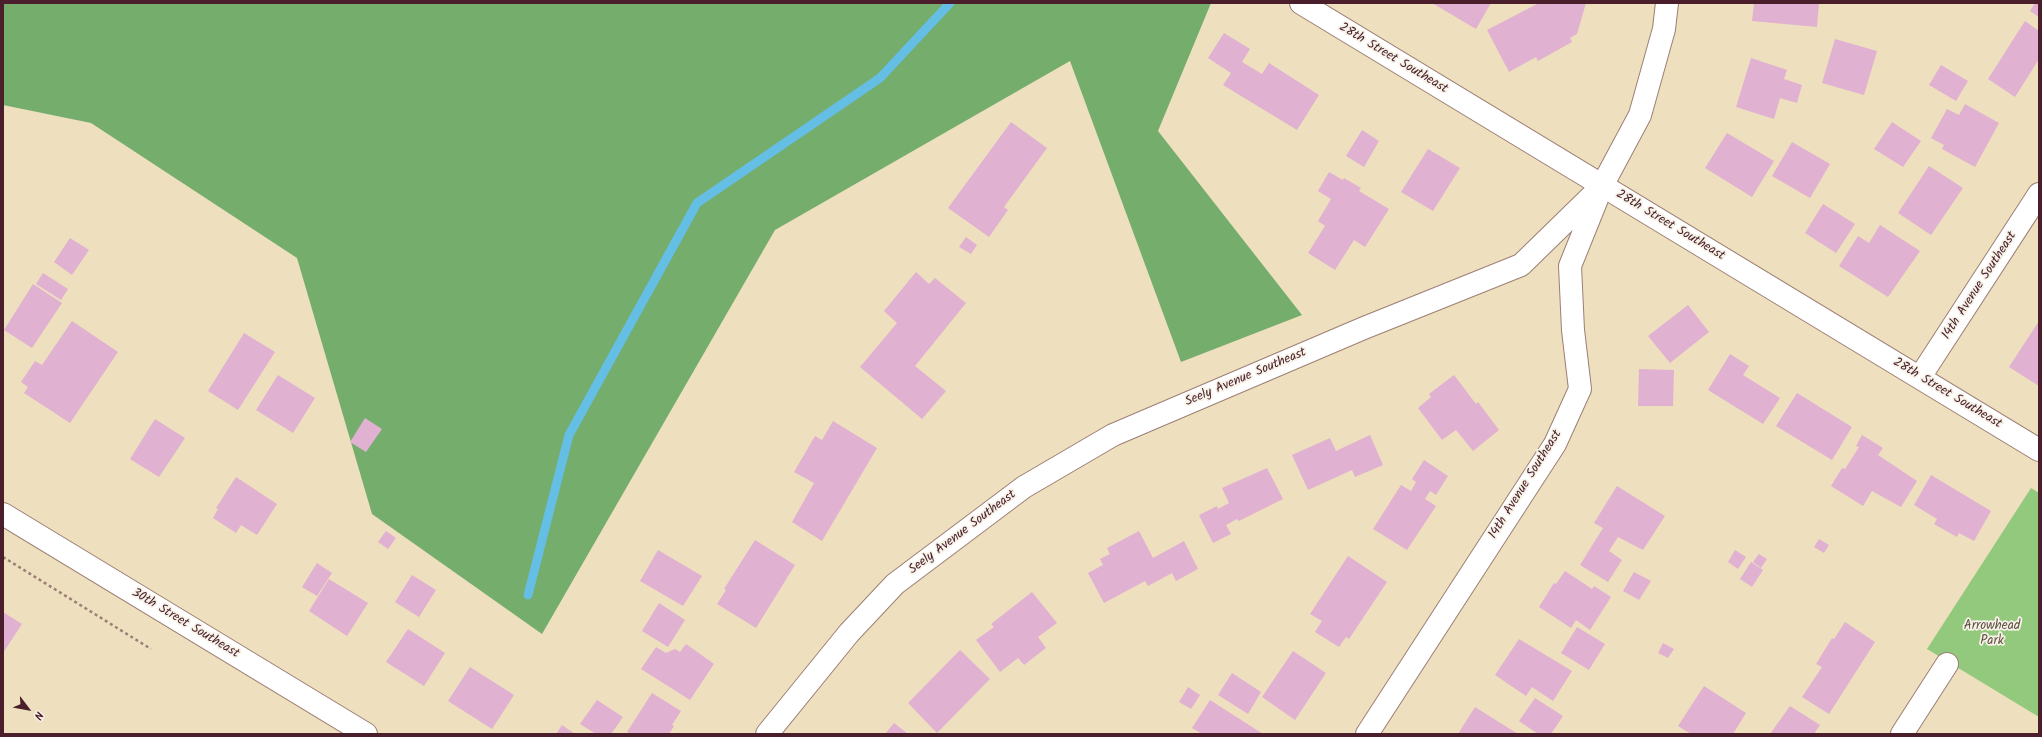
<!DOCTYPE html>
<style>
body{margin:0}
#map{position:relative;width:2042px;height:737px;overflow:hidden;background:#eedfbf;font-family:Kalam,sans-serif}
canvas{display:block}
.frame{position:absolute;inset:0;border:4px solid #4a1f2b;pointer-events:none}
.north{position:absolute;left:8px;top:689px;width:40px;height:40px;-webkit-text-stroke:3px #f7f3e8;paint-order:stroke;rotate:122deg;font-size:11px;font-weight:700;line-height:16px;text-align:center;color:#4a1f2b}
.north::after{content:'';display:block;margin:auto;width:14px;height:18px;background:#4a1f2b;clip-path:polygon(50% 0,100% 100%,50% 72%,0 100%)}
</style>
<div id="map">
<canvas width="2042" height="737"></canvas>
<div class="frame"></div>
<div class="north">N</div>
</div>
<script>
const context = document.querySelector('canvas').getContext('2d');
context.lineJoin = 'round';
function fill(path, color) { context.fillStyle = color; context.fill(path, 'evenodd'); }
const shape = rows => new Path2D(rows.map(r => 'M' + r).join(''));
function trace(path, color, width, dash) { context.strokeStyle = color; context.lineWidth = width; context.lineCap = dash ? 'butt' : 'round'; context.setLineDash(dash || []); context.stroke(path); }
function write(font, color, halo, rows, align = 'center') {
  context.font = font + ' Kalam,sans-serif'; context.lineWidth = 3.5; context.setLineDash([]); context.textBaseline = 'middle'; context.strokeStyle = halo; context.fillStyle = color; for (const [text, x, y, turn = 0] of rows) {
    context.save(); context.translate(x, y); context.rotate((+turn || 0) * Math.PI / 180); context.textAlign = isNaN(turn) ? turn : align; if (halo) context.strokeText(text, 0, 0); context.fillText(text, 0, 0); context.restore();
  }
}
const green = shape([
 [2031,488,2039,493,2039,717,1927,649]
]);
const forest = shape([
 [3,3,1211,3,1158,131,1302,315,1181,362,1070,61,775,230,542,634,372,514,297,258,91,123,3,105]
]);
const stream = shape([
 [528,595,569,435,697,203,880,78,950,3]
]);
const building = shape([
 [1432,3,1491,3,1476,29],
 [1539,3,1586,3,1577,34,1570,38,1572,42,1538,61,1536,57,1509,72,1487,30],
 [1754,3,1819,3,1817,27,1752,21],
 [2035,3,2039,3,2039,17,2030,11],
 [2025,21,2039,31,2039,59,2015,97,1988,79],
 [1224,33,1250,49,1242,62,1262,74,1269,63,1319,95,1297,130,1223,85,1231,73,1208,58],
 [1835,39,1877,51,1864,95,1822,83],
 [1751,58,1787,70,1784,79,1802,85,1797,103,1780,98,1774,119,1736,107],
 [1941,65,1968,81,1956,101,1929,85],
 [1965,104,1999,123,1975,167,1942,149,1944,145,1931,138,1947,109,1959,115],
 [1011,122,1047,148,1004,207,1008,210,989,237,948,208],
 [1892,122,1921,141,1903,167,1874,149],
 [1362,130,1379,141,1364,167,1346,156],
 [1727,133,1774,161,1752,197,1705,168],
 [1792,142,1830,164,1810,198,1772,176],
 [1428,149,1460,168,1433,211,1401,192],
 [1929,166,1963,188,1931,235,1898,213],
 [1329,172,1343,180,1344,178,1361,188,1359,191,1389,209,1365,247,1354,240,1335,270,1308,253,1325,226,1318,221,1331,199,1318,191],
 [1823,204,1855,224,1836,253,1805,233],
 [1880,225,1920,251,1888,297,1839,266,1858,236,1869,243],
 [966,237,977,245,971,254,959,247],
 [70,238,89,250,72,275,54,262],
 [916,272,929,284,935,278,966,303,915,366,946,391,922,419,860,367,897,323,884,311],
 [43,273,68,289,61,300,36,284],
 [33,284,62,303,32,348,4,330],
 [1688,305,1709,332,1670,363,1648,336],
 [72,321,118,352,70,423,24,393,28,387,21,382,35,361,42,365],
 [2039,321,2039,386,2009,367],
 [244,333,275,352,238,410,208,391],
 [1730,354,1749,366,1743,375,1780,398,1763,424,1708,390],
 [1639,369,1674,370,1673,406,1638,406],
 [278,375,315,398,293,433,256,410],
 [1454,375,1476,404,1478,402,1499,430,1473,451,1456,430,1442,440,1418,408,1431,397,1429,394],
 [1797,393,1852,427,1832,460,1776,426],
 [365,418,382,429,366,452,350,442],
 [155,419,185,438,159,477,130,459],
 [833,421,877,448,822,541,792,522,814,483,794,472,815,436,822,440],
 [1370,435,1383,465,1355,477,1352,470,1308,490,1292,455,1330,438,1336,451],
 [1862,435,1883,448,1878,455,1917,481,1901,507,1872,491,1863,506,1831,486,1842,468,1845,469,1859,447,1856,446],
 [1424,460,1448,476,1436,495,1430,491,1425,499,1436,506,1407,550,1373,529,1401,485,1411,491,1416,482,1412,479],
 [1267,468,1283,499,1239,521,1237,519,1226,525,1231,534,1213,543,1199,515,1217,506,1218,509,1229,503,1222,488],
 [1931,475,1991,511,1974,541,1959,533,1957,537,1934,524,1937,519,1914,505],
 [236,477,277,504,257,535,241,525,236,533,213,518,218,509,216,508],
 [1617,486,1665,516,1643,550,1618,537,1609,551,1622,560,1608,582,1580,565,1603,528,1594,523],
 [386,531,396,538,388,549,378,542],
 [1139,531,1153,558,1184,541,1198,569,1176,581,1172,573,1148,586,1145,581,1104,603,1088,573,1103,565,1100,559,1110,554,1107,548],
 [1819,539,1829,545,1824,553,1814,547],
 [755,540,795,565,756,628,717,604,726,590,724,589],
 [658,550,702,576,683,606,640,581],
 [1735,550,1746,557,1738,569,1728,562],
 [1759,554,1767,559,1761,568,1753,562],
 [1348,556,1387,582,1349,639,1346,637,1339,647,1315,632,1322,621,1310,614],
 [1751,562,1763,570,1752,587,1740,579],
 [317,563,332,573,317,596,302,587],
 [1565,571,1592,589,1594,586,1611,597,1590,630,1576,620,1571,628,1539,607,1554,583,1556,584],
 [1634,572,1651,581,1639,600,1623,591],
 [412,575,436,590,419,617,395,602],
 [329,579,368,603,347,636,309,611],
 [1032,592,1057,623,1038,637,1046,648,1024,665,1018,658,1000,672,976,640,994,627,991,624],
 [659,603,685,620,668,647,642,631],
 [3,612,22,624,3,653],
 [1845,622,1875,642,1829,714,1802,697,1822,667,1816,664,1832,638,1834,639],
 [1577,627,1605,644,1589,670,1561,653],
 [408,629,445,653,424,686,386,662],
 [1519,639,1572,671,1553,701,1532,687,1526,696,1495,675],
 [1663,643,1674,649,1668,658,1658,653],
 [686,644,714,664,690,700,641,669,656,647,666,653,675,649,680,652],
 [960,650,990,679,937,733,908,703],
 [1293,651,1326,673,1295,720,1262,697],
 [470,667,514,695,492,729,448,701],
 [1232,673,1261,692,1248,714,1218,695],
 [1704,686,1746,713,1733,734,1691,734,1678,726],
 [1188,687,1200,695,1191,709,1179,702],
 [652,693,681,711,672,725,674,726,669,734,631,734,627,732],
 [1535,698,1563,716,1551,734,1538,734,1519,721],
 [597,700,623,717,611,734,596,734,580,724],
 [1210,700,1263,734,1202,734,1192,728],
 [1790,706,1820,725,1814,734,1770,734],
 [1475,707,1518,734,1458,734],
 [894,723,908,734,885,734],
 [562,725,575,734,556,734]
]);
const path = shape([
 [3,557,151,649]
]);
const street = shape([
 [1301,3,2039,450],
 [1920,377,2039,194],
 [3,514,366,734],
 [767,734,849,633,895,584,1024,487,1113,435,1364,328,1521,265,1602,186,1640,115,1664,29,1667,3],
 [1367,734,1555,444,1580,389,1573,330,1570,266,1599,194],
 [1902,734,1947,664]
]);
const streetNames = [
 ["28th Street Southeast",1393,59,31],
 ["28th Street Southeast",1670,226,31],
 ["14th Avenue Southeast",1980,286,-57],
 ["Seely Avenue Southeast",1246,378,-23],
 ["28th Street Southeast",1947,394,31],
 ["14th Avenue Southeast",1526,485,-58],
 ["Seely Avenue Southeast",963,533,-37],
 ["30th Street Southeast",185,624,31]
];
const parkNames = [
 ["Arrowhead",1992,627],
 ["Park",1992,642]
];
fill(green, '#92c97c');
fill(forest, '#75ad6c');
trace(stream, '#65bee3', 9);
fill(building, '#e0b1d1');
trace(street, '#9c7f75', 24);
trace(path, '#9c7f75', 2.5, [3, 3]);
trace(street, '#fff', 22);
write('13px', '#4a1f2b', '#f7f3e8', streetNames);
write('13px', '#605243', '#f7f3e8', parkNames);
</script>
